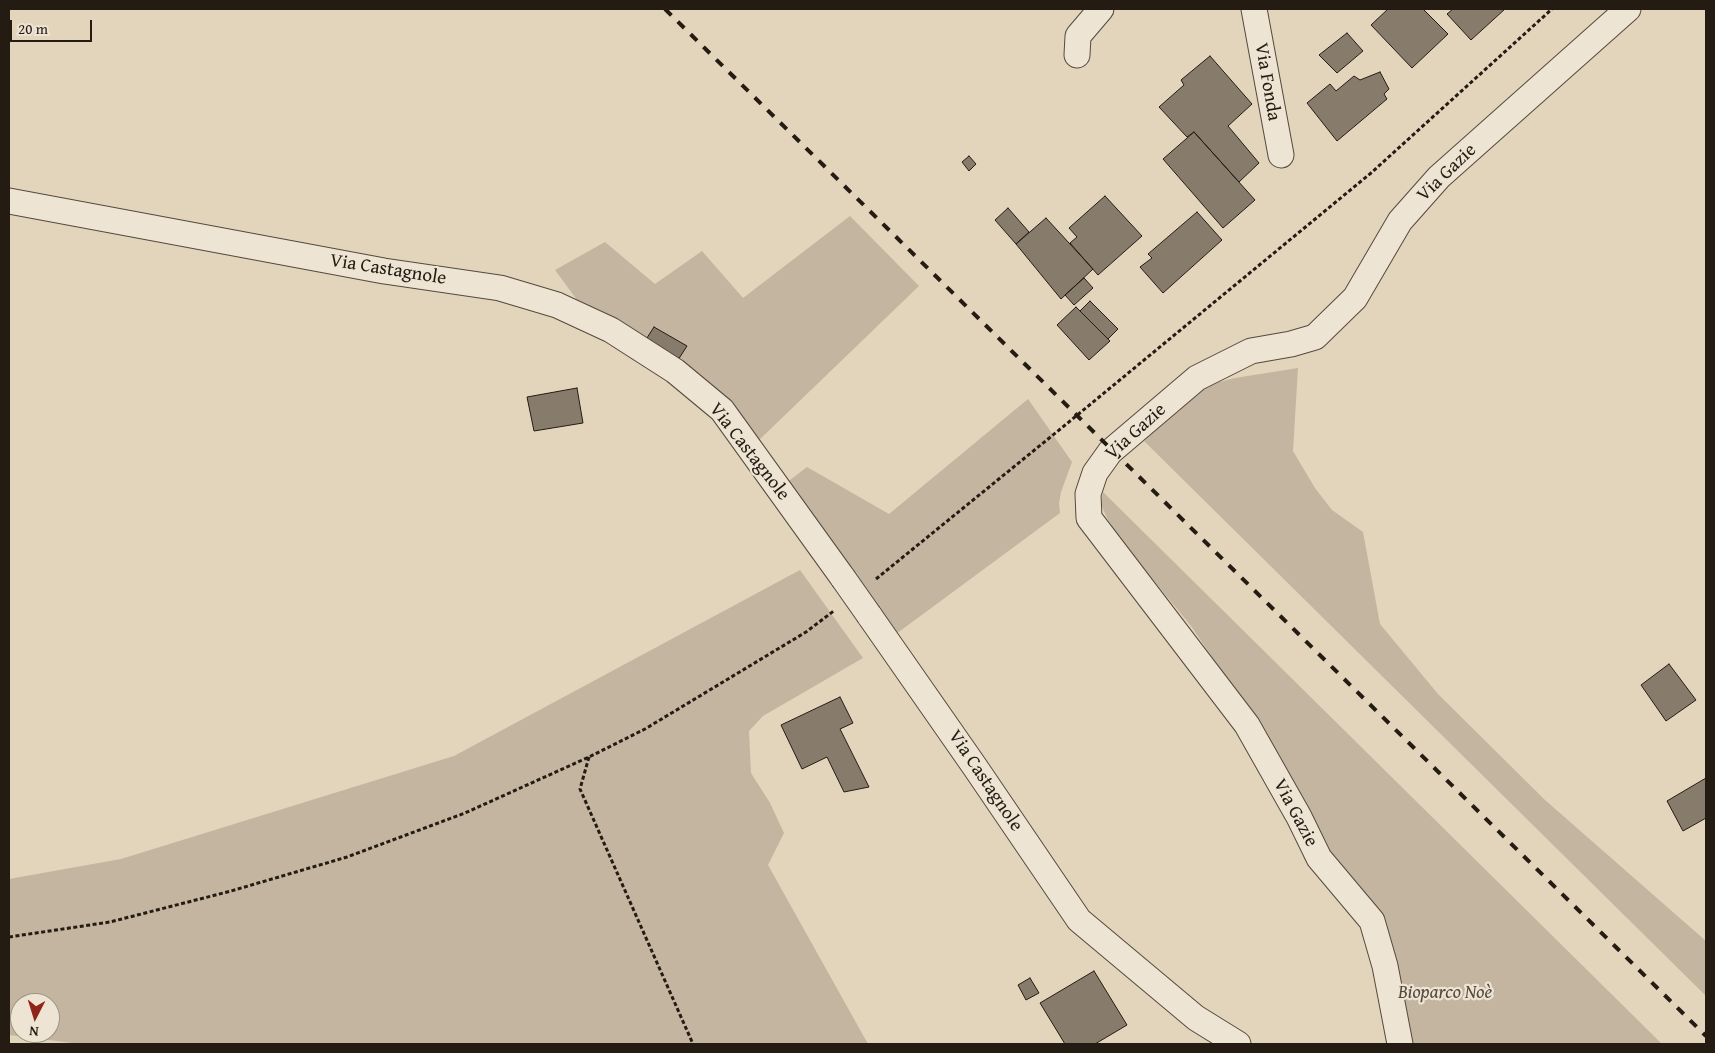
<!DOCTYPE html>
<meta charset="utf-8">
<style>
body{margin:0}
#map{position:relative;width:1715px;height:1053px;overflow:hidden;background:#e3d5bc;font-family:"Gentium Book Plus",serif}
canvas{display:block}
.frame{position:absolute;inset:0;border:10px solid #241b13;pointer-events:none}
.north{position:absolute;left:10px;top:993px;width:50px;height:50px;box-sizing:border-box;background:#ede4d3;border:1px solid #9d9486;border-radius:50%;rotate:185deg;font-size:14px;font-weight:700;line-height:20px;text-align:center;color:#241b13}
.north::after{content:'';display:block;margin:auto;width:18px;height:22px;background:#8f2418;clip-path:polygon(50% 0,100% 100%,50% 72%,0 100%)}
.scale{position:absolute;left:10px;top:20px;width:82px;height:22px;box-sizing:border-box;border:2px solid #241b13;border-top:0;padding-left:6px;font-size:15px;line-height:18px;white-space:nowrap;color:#241b13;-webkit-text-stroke:4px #ede4d3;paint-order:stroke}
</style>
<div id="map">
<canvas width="1715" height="1053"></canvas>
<div class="frame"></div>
<div class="north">N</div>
<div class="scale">20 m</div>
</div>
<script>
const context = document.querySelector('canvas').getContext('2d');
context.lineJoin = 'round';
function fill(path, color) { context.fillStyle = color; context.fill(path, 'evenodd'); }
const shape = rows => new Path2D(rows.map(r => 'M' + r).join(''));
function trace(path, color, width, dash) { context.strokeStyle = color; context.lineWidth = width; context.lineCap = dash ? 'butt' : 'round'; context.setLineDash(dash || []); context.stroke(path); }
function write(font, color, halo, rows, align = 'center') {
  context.font = font + ' "Gentium Book Plus",serif'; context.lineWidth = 4.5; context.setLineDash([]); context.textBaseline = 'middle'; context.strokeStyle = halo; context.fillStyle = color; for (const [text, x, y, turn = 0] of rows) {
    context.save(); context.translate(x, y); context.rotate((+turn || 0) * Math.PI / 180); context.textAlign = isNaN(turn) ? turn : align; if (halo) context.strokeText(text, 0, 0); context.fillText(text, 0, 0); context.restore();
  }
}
const green = shape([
 [850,216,919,286,757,442,680,362,577,300,555,270,605,242,655,284,702,251,743,298],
 [1298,368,1293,451,1315,488,1332,510,1363,532,1380,624,1438,694,1545,800,1706,941,1706,996,1144,441,1176,409,1211,384,1235,378],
 [1028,399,1072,462,1061,492,1059,503,1060,513,896,634,786,483,807,467,889,514],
 [1103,492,1662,1044,1401,1044,1385,947,1328,855,1259,727,1191,626,1122,542,1107,518,1101,504],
 [800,570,863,658,763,716,749,731,751,773,770,803,784,833,768,865,868,1044,80,1044,9,1035,9,879,121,859,454,756],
 [20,1003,50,1003,50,1033,20,1033]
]);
const building = shape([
 [1388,9,1423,9,1448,34,1412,68,1371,25,1388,9],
 [1453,9,1505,9,1471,40,1447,14,1453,9],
 [1347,33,1363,51,1337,73,1319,55,1347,33],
 [1210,56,1252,104,1228,126,1259,163,1239,182,1194,132,1187,137,1159,107,1184,85,1181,80,1210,56],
 [1380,72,1389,89,1384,94,1387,99,1337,141,1307,103,1330,84,1336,91,1354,76,1360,80,1380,72],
 [1194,132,1255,200,1223,228,1163,159,1194,132],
 [969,156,976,164,969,171,962,162,969,156],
 [1105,196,1142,236,1098,275,1070,243,1077,237,1069,228,1105,196],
 [1008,208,1029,232,1016,244,995,220,1008,208],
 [1197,212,1222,240,1163,293,1140,267,1152,258,1148,254,1197,212],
 [1046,218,1093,269,1061,299,1016,244,1046,218],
 [1084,278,1093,288,1074,305,1065,295,1084,278],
 [1090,301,1118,329,1108,339,1080,311,1090,301],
 [1076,307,1110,341,1089,360,1057,325,1076,307],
 [654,327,687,346,678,360,645,341,654,327],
 [577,388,583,423,534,431,527,397,577,388],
 [1669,664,1696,700,1666,721,1641,685,1669,664],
 [840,697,853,723,840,729,869,787,844,792,827,757,802,769,781,725,840,697],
 [1706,778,1706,818,1683,831,1667,801,1706,778],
 [1094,971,1127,1025,1095,1044,1065,1044,1040,1003,1094,971],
 [1030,978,1039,993,1026,1000,1018,985,1030,978]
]);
const path = shape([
 [876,579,1064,426,1371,173,1552,9],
 [589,757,580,789,693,1044],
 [9,937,110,922,231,891,347,857,465,813,589,757,645,729,806,632,835,610]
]);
const street = shape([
 [1254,9,1281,155],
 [1077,55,1078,36,1101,9],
 [9,201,384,271,500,288,557,305,611,330,675,371,722,410,843,578],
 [869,615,975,767,1079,920,1196,1018,1238,1044],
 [1400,1044,1385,966,1372,921,1319,858,1299,817,1247,725,1089,518,1088,494,1095,473,1110,452,1197,378,1251,351,1291,344,1315,337,1355,298,1400,221,1439,177,1628,9]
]);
const rail = shape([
 [665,9,1706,1036]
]);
const streetBridge = shape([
 [843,578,869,615]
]);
const streetNames = [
 ["Via Fonda",1267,82,80],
 ["Via Gazie",1447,173,-44],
 ["Via Castagnole",388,270,9],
 ["Via Gazie",1136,432,-42],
 ["Via Castagnole",749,452,52],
 ["Via Castagnole",985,781,56],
 ["Via Gazie",1295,813,62]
];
const parkNames = [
 ["Bioparco Noè",1445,993]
];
fill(green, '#c3b59f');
fill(building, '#877c6b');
trace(building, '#241b13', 1);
trace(street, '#544a3d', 27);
trace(path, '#241b13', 3, [4, 2.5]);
trace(street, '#ede4d3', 25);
trace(rail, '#241b13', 4, [9, 9]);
trace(streetBridge, '#544a3d', 27, []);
trace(streetBridge, '#ede4d3', 25);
write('19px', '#241b13', '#ede4d3', streetNames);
write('italic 19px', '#54493d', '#ede4d3', parkNames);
</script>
